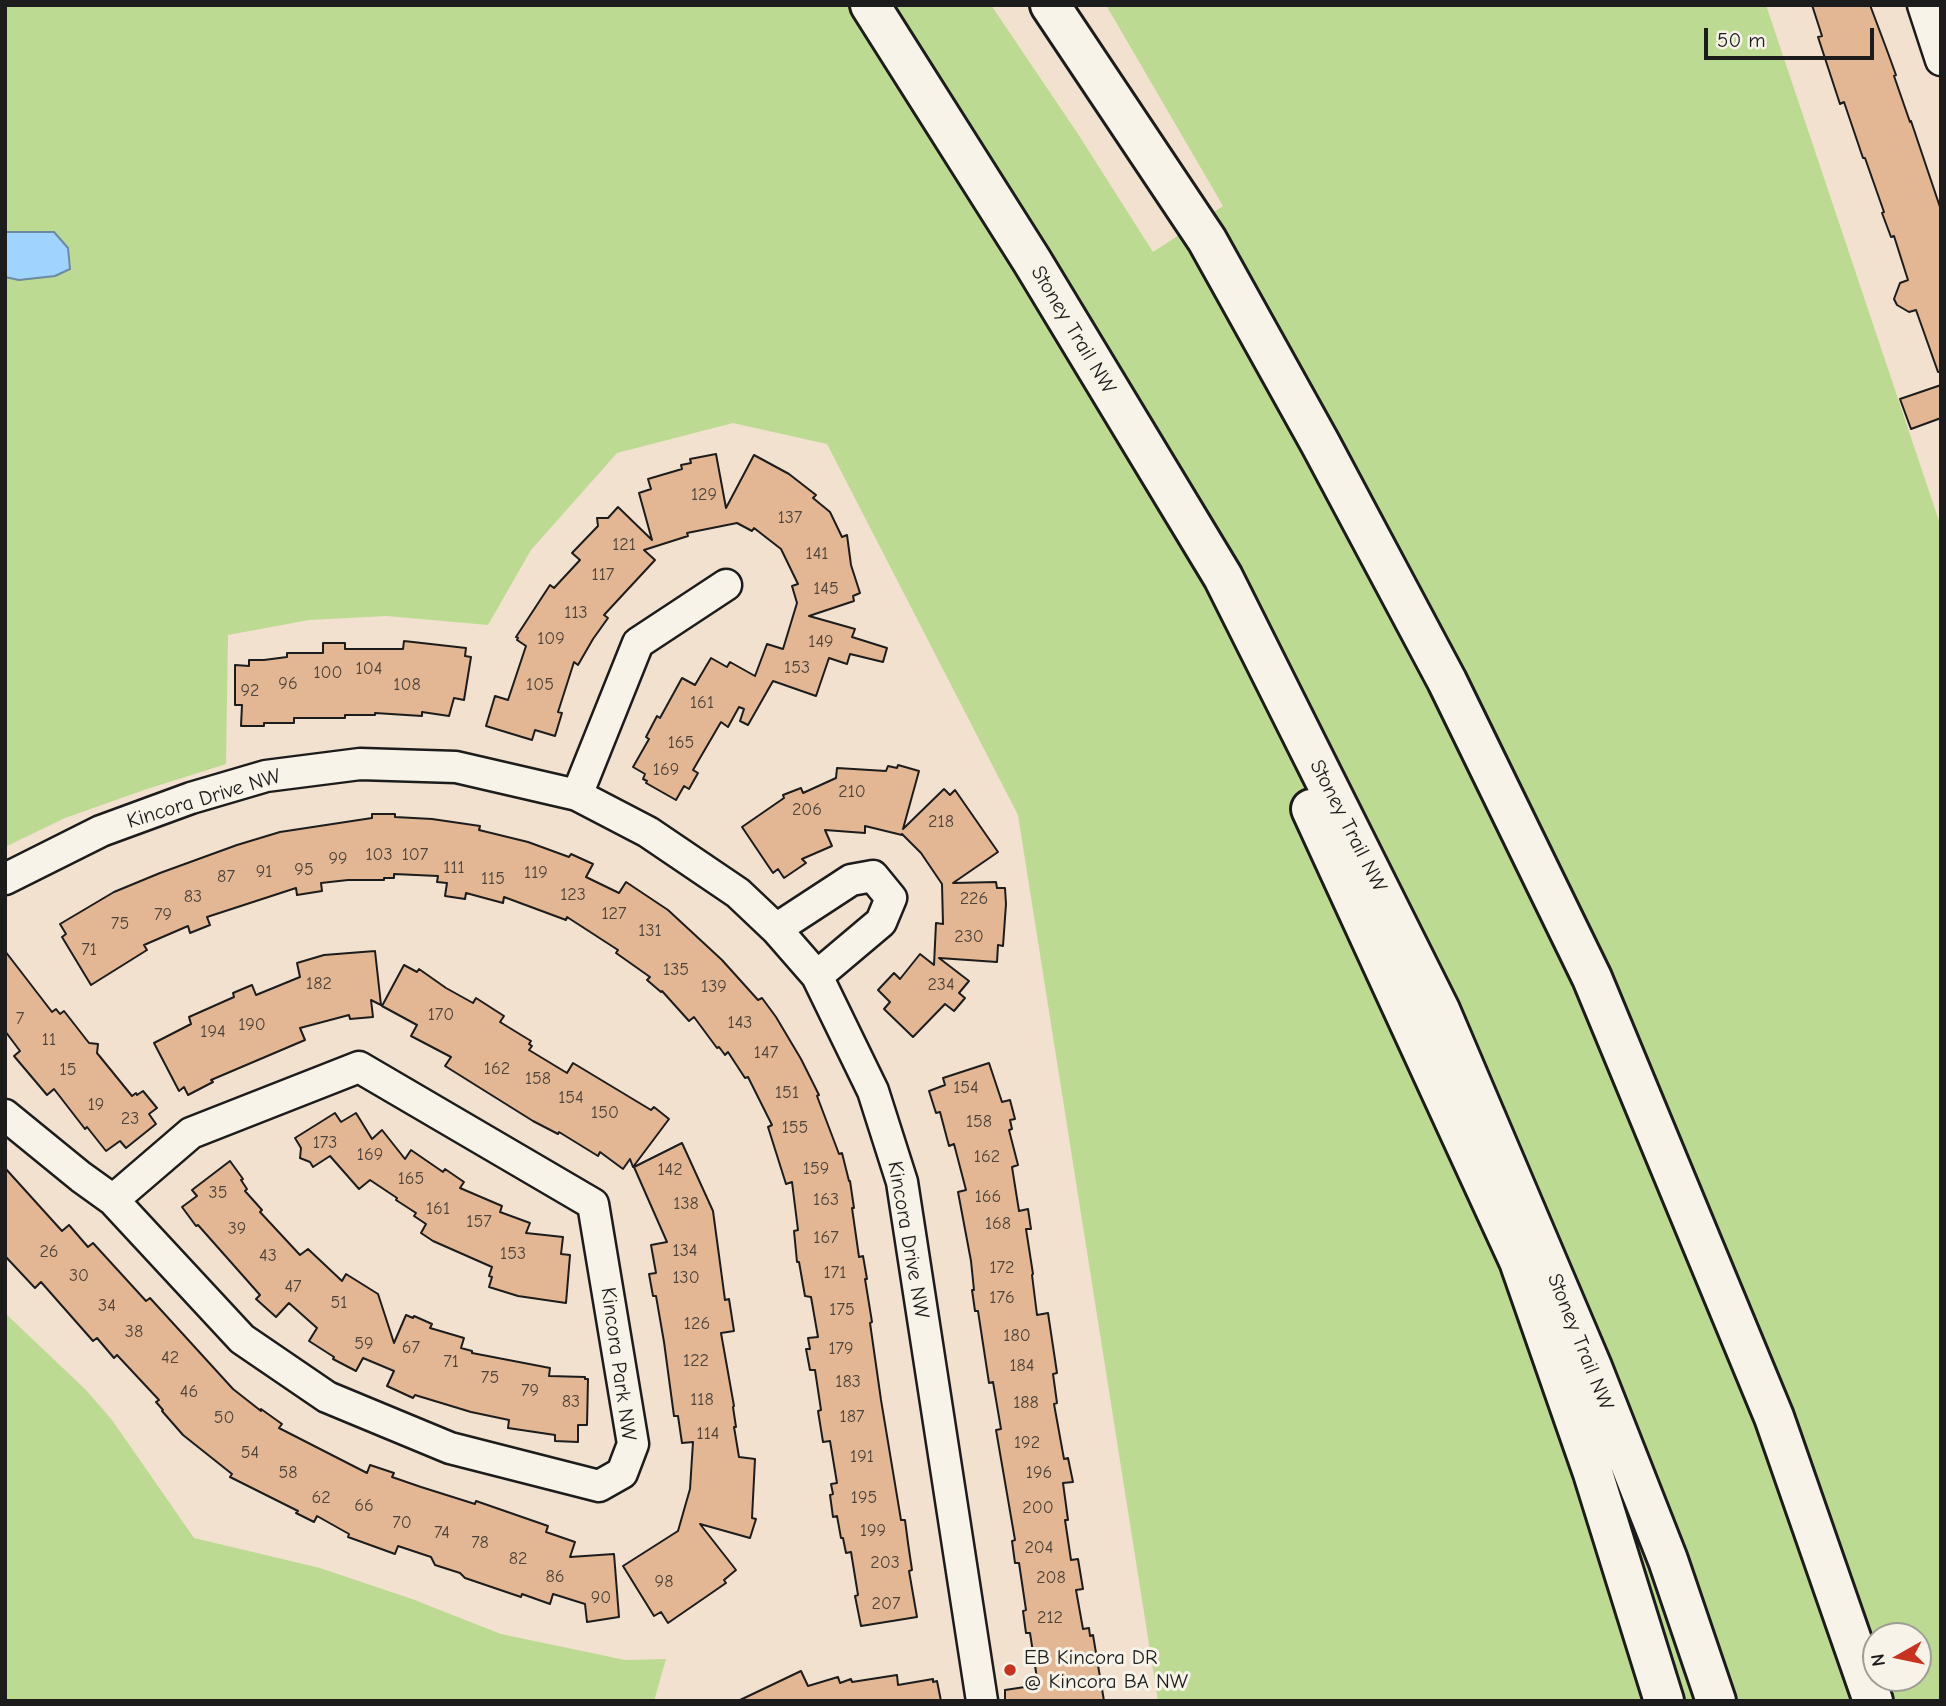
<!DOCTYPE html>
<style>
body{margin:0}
#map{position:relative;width:1946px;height:1706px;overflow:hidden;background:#f1e1ce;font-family:"Comic Neue",sans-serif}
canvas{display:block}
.frame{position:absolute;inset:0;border:7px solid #1c1c1c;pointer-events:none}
.north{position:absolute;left:1862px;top:1622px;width:70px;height:70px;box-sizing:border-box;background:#f7f3e8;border:2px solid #9f9d96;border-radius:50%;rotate:261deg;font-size:19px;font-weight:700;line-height:28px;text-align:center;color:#1c1c1c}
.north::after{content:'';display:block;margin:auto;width:24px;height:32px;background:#c8321e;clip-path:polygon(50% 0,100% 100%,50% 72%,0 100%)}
.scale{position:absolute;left:1704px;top:28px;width:170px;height:32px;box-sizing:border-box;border:4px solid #1c1c1c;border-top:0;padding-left:9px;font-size:21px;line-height:24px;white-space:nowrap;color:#1c1c1c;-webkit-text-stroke:5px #f7f3e8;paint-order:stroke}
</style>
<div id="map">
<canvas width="1946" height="1706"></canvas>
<div class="frame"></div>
<div class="north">N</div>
<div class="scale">50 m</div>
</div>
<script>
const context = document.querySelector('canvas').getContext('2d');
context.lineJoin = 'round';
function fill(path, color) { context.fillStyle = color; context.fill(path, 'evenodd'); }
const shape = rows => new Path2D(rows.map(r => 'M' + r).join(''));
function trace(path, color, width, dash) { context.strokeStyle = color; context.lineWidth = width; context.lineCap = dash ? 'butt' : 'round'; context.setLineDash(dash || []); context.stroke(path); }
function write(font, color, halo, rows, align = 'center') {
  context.font = font + ' "Comic Neue",sans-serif'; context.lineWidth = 6; context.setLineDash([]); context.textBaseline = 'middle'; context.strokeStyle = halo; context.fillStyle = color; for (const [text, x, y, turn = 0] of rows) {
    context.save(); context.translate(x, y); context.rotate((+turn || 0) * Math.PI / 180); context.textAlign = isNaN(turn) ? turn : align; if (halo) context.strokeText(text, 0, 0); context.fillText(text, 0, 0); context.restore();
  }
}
const green = shape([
 [5,5,991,5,1078,134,1153,252,1223,206,1106,5,1766,5,1941,527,1941,1701,1158,1701,1018,815,827,444,733,423,617,453,531,550,488,625,387,616,309,620,228,635,226,764,144,790,65,818,5,847],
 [1876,1636,1918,1636,1918,1678,1876,1678],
 [5,1313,86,1390,112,1420,194,1538,320,1568,412,1599,501,1634,625,1660,666,1659,654,1701,5,1701]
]);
const water = shape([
 [5,232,54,232,68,248,70,269,55,276,19,280,5,277,5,232]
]);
const building = shape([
 [1812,5,1870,5,1888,53,1896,75,1894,76,1910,122,1911,121,1941,210,1941,372,1938,372,1916,310,1909,312,1897,305,1894,299,1900,283,1908,280,1894,236,1891,237,1882,213,1884,212,1865,158,1863,158,1844,102,1840,104,1818,37,1822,36,1812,5],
 [1941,385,1941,418,1911,429,1900,399,1941,385],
 [716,454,726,508,754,455,789,474,816,495,813,498,830,512,842,537,847,535,851,565,860,593,853,596,854,601,809,616,855,629,852,637,887,648,883,662,850,654,847,664,829,658,816,696,773,681,748,725,740,721,744,709,739,707,728,727,721,722,693,770,698,773,689,789,684,786,676,800,646,783,647,781,643,779,645,774,633,767,649,739,646,737,657,716,660,718,682,678,695,685,711,658,727,667,730,662,755,676,767,644,783,649,797,603,792,586,798,584,781,549,754,528,752,531,737,523,687,533,688,536,644,550,655,560,604,615,608,618,593,639,578,665,574,662,558,712,562,713,555,736,535,730,532,740,486,726,495,696,508,700,526,646,517,640,518,638,516,637,550,585,554,588,580,560,572,553,598,526,597,518,608,518,618,507,652,540,639,493,651,489,648,479,682,469,681,465,691,463,690,459,716,454],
 [404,641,466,648,465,656,471,657,464,700,454,698,449,716,422,712,422,716,375,713,375,715,345,715,345,718,294,718,294,723,264,723,264,726,241,726,242,705,235,705,235,665,249,666,249,660,264,660,287,657,287,653,323,653,323,643,345,643,345,649,403,649,404,641],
 [898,765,919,771,903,829,944,789,950,795,955,790,998,852,953,883,996,882,997,888,1005,888,1006,904,1003,946,998,945,997,962,939,958,969,981,959,993,965,998,954,1011,945,1004,913,1037,884,1009,890,1002,878,990,894,973,900,979,920,954,934,965,936,923,943,924,942,884,921,853,902,834,902,835,865,826,865,833,825,830,832,846,802,859,806,863,784,878,778,869,773,873,742,827,784,798,783,795,801,788,803,793,836,778,837,768,886,771,888,766,897,768,898,765],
 [372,814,395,814,395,817,432,819,480,826,479,830,528,842,569,857,571,854,593,864,586,877,619,893,626,882,668,910,722,960,758,1000,762,998,776,1017,801,1059,819,1095,817,1096,839,1154,842,1153,849,1181,850,1181,854,1208,852,1208,859,1257,863,1256,867,1279,865,1279,872,1322,870,1323,881,1400,901,1520,905,1520,908,1543,912,1570,909,1571,917,1617,861,1626,855,1596,858,1595,851,1552,846,1553,843,1538,841,1538,837,1516,833,1517,830,1495,833,1494,831,1484,837,1483,830,1441,823,1442,818,1411,821,1410,815,1370,810,1370,806,1349,810,1349,808,1338,818,1337,811,1297,805,1296,799,1262,797,1262,794,1231,798,1230,792,1182,786,1184,768,1127,772,1125,748,1077,745,1078,728,1052,725,1055,719,1047,717,1048,694,1017,689,1021,662,991,661,992,647,980,650,977,616,953,618,950,567,917,566,920,504,897,503,903,466,893,465,899,445,896,447,883,437,882,438,876,394,874,394,878,384,878,384,880,348,880,321,883,322,891,297,895,296,888,207,917,210,925,190,933,188,926,144,945,147,950,91,985,62,937,66,934,60,924,114,892,160,873,237,845,280,832,372,818,372,814],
 [5,951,52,1012,56,1009,60,1014,64,1011,89,1043,98,1044,97,1053,132,1096,136,1093,137,1095,143,1091,157,1108,149,1114,156,1124,126,1148,120,1141,106,1151,87,1127,85,1129,54,1089,47,1095,14,1056,20,1051,5,1031,5,951],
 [375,951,381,1005,371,1000,373,1017,350,1019,349,1015,300,1028,305,1040,211,1080,213,1082,188,1095,184,1087,179,1091,154,1043,191,1024,189,1017,234,997,233,993,252,985,256,995,300,977,297,963,324,955,375,951],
 [404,965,417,972,419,969,446,988,473,1003,476,998,504,1016,500,1022,531,1041,529,1044,532,1046,529,1050,567,1073,573,1063,651,1110,654,1107,669,1119,633,1167,630,1159,623,1169,600,1152,598,1156,559,1132,558,1134,533,1121,445,1066,451,1057,411,1036,417,1025,382,1006,404,965],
 [989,1063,1002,1102,1010,1100,1015,1119,1010,1120,1012,1129,1009,1130,1018,1165,1012,1167,1019,1211,1028,1209,1031,1229,1026,1229,1033,1274,1032,1275,1037,1315,1048,1313,1057,1373,1053,1374,1057,1403,1054,1404,1064,1459,1068,1458,1073,1482,1063,1483,1068,1520,1065,1520,1071,1560,1078,1559,1083,1589,1076,1590,1083,1629,1089,1628,1090,1636,1093,1635,1104,1701,1005,1701,1005,1690,1038,1685,1030,1633,1026,1633,1023,1611,1026,1610,1019,1563,1015,1563,1012,1541,1015,1540,996,1430,1001,1429,993,1382,989,1383,978,1311,975,1311,972,1290,974,1290,971,1261,958,1192,966,1190,954,1144,949,1146,940,1112,936,1113,929,1091,945,1085,943,1078,989,1063],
 [335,1113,341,1122,356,1113,372,1139,382,1130,405,1159,411,1150,443,1172,445,1169,464,1182,460,1188,502,1206,500,1212,530,1223,526,1233,563,1237,561,1254,570,1255,566,1303,518,1296,489,1287,492,1277,489,1276,492,1267,433,1241,421,1233,426,1224,414,1216,416,1213,396,1200,397,1198,370,1180,359,1189,330,1156,313,1167,310,1162,300,1158,301,1148,295,1138,335,1113],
 [682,1143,713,1211,725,1300,729,1299,734,1331,721,1333,734,1406,733,1407,736,1427,734,1427,739,1457,755,1459,752,1518,756,1519,750,1538,700,1524,736,1570,724,1580,726,1583,668,1623,661,1612,654,1616,623,1566,678,1531,690,1489,693,1442,682,1443,678,1416,674,1416,664,1342,656,1296,653,1296,649,1274,656,1273,651,1245,667,1242,634,1167,682,1143],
 [230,1161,243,1179,241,1180,247,1189,245,1191,262,1210,260,1212,300,1255,308,1249,342,1281,346,1274,378,1294,394,1343,406,1315,413,1318,414,1316,432,1324,430,1328,464,1338,461,1348,472,1351,472,1353,550,1368,549,1376,585,1377,585,1379,588,1379,587,1425,578,1425,578,1442,555,1441,555,1435,508,1428,509,1420,471,1412,415,1395,413,1398,387,1386,394,1371,363,1358,356,1371,333,1359,334,1357,309,1341,317,1328,289,1303,276,1317,256,1299,260,1295,198,1225,196,1226,182,1207,197,1196,192,1190,230,1161],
 [5,1168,62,1231,69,1225,88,1247,93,1243,146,1301,150,1298,233,1389,261,1411,261,1409,282,1424,279,1428,367,1473,370,1465,394,1473,392,1477,421,1487,475,1504,476,1501,548,1526,546,1532,575,1542,570,1557,614,1554,619,1617,587,1622,585,1604,553,1594,550,1604,522,1594,521,1597,465,1578,460,1573,435,1565,431,1557,398,1546,395,1554,348,1537,349,1534,317,1516,314,1522,296,1513,298,1511,230,1477,232,1474,183,1435,162,1411,163,1410,156,1402,159,1400,117,1355,114,1358,97,1338,93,1341,41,1282,35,1288,5,1256,5,1168],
 [801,1671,808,1686,838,1677,840,1683,851,1679,852,1682,897,1675,898,1685,933,1679,933,1682,937,1681,941,1701,738,1701,801,1671]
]);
const minor = shape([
 [1923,5,1941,60],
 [577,795,638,643,726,585],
 [5,879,101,831,191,798,266,776,360,764,456,767,577,795,648,832,738,893,776,929,817,976,873,1091,902,1182,982,1701],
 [776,929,851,880,873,876,891,898,881,922,817,976],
 [5,1115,81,1177,113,1200,242,1339,327,1397,450,1448,599,1486,622,1473,633,1444,593,1204,359,1067,191,1133,113,1200]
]);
const highway = shape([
 [870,5,1032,261,1223,577,1440,1010,1592,1367,1668,1560,1716,1701],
 [1050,5,1207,240,1320,443,1447,681,1592,978,1774,1417,1873,1701],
 [1311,809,1519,1261,1593,1473,1664,1701]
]);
const markers = [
 [1010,1670,7,"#c8321e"]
];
const numberNames = [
 ["129",704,495],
 ["137",790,518],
 ["121",624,545],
 ["141",817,554],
 ["117",603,575],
 ["145",826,589],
 ["113",576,613],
 ["109",551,639],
 ["149",821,642],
 ["153",797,668],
 ["104",369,669],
 ["100",328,673],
 ["96",288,684],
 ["108",407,685],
 ["105",540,685],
 ["92",250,691],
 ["161",702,703],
 ["165",681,743],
 ["169",666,770],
 ["210",852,792],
 ["206",807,810],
 ["218",941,822],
 ["103",379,855],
 ["107",415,855],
 ["99",338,859],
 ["111",454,868],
 ["95",304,870],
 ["91",264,872],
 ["119",536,873],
 ["87",226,877],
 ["115",493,879],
 ["123",573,895],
 ["83",193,897],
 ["226",974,899],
 ["127",614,914],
 ["79",163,915],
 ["75",120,924],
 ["131",650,931],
 ["230",969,937],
 ["71",89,950],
 ["135",676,970],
 ["182",319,984],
 ["234",941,985],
 ["139",714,987],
 ["170",441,1015],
 ["7",20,1019],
 ["143",740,1023],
 ["190",252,1025],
 ["194",213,1032],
 ["11",49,1040],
 ["147",766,1053],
 ["162",497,1069],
 ["15",68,1070],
 ["158",538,1079],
 ["154",966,1088],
 ["151",787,1093],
 ["154",571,1098],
 ["19",96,1105],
 ["150",605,1113],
 ["23",130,1119],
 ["158",979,1122],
 ["155",795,1128],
 ["173",325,1143],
 ["169",370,1155],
 ["162",987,1157],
 ["159",816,1169],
 ["142",670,1170],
 ["165",411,1179],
 ["35",218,1193],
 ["166",988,1197],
 ["163",826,1200],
 ["138",686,1204],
 ["161",438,1209],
 ["157",479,1222],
 ["168",998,1224],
 ["39",237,1229],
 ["167",826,1238],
 ["134",685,1251],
 ["26",49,1252],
 ["153",513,1254],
 ["43",268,1256],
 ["172",1002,1268],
 ["171",835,1273],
 ["30",79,1276],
 ["130",686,1278],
 ["47",293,1287],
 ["176",1002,1298],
 ["51",339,1303],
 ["34",107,1306],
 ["175",842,1310],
 ["126",697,1324],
 ["38",134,1332],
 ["180",1017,1336],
 ["59",364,1344],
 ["67",411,1348],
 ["179",841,1349],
 ["42",170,1358],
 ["122",696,1361],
 ["71",451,1362],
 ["184",1022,1366],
 ["75",490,1378],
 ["183",848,1382],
 ["79",530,1391],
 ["46",189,1392],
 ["118",702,1400],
 ["83",571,1402],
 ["188",1026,1403],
 ["187",852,1417],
 ["50",224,1418],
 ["114",708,1434],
 ["192",1027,1443],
 ["54",250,1453],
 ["191",862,1457],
 ["58",288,1473],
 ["196",1039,1473],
 ["62",321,1498],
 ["195",864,1498],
 ["66",364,1506],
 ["200",1038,1508],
 ["70",402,1523],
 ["199",873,1531],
 ["74",442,1533],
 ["78",480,1543],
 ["204",1039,1548],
 ["82",518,1559],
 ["203",885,1563],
 ["86",555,1577],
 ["208",1051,1578],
 ["98",664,1582],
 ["90",601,1598],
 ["207",886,1604],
 ["212",1050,1618]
];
const streetNames = [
 ["Stoney Trail NW",1073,330,59],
 ["Kincora Drive NW",204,799,-17],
 ["Stoney Trail NW",1348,826,63],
 ["Kincora Drive NW",908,1240,80],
 ["Stoney Trail NW",1580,1342,68],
 ["Kincora Park NW",618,1364,82]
];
const poiNames = [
 ["EB Kincora DR",1024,1658],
 ["@ Kincora BA NW",1024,1682]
];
fill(green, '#bdda92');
fill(water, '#a0d3fe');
trace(water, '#6b8aa4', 2);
fill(building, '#e3b793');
trace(building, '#1c1c1c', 2);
trace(minor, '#1c1c1c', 35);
trace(highway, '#1c1c1c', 44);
trace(minor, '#f7f3e8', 30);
trace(highway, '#f7f3e8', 38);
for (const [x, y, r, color] of markers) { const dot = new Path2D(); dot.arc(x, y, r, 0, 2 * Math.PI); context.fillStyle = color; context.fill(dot); trace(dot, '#f7f3e8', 2.5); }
write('18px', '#4e433a', null, numberNames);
write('21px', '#1c1c1c', '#f7f3e8', streetNames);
write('21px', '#1c1c1c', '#f7f3e8', poiNames, 'left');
</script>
